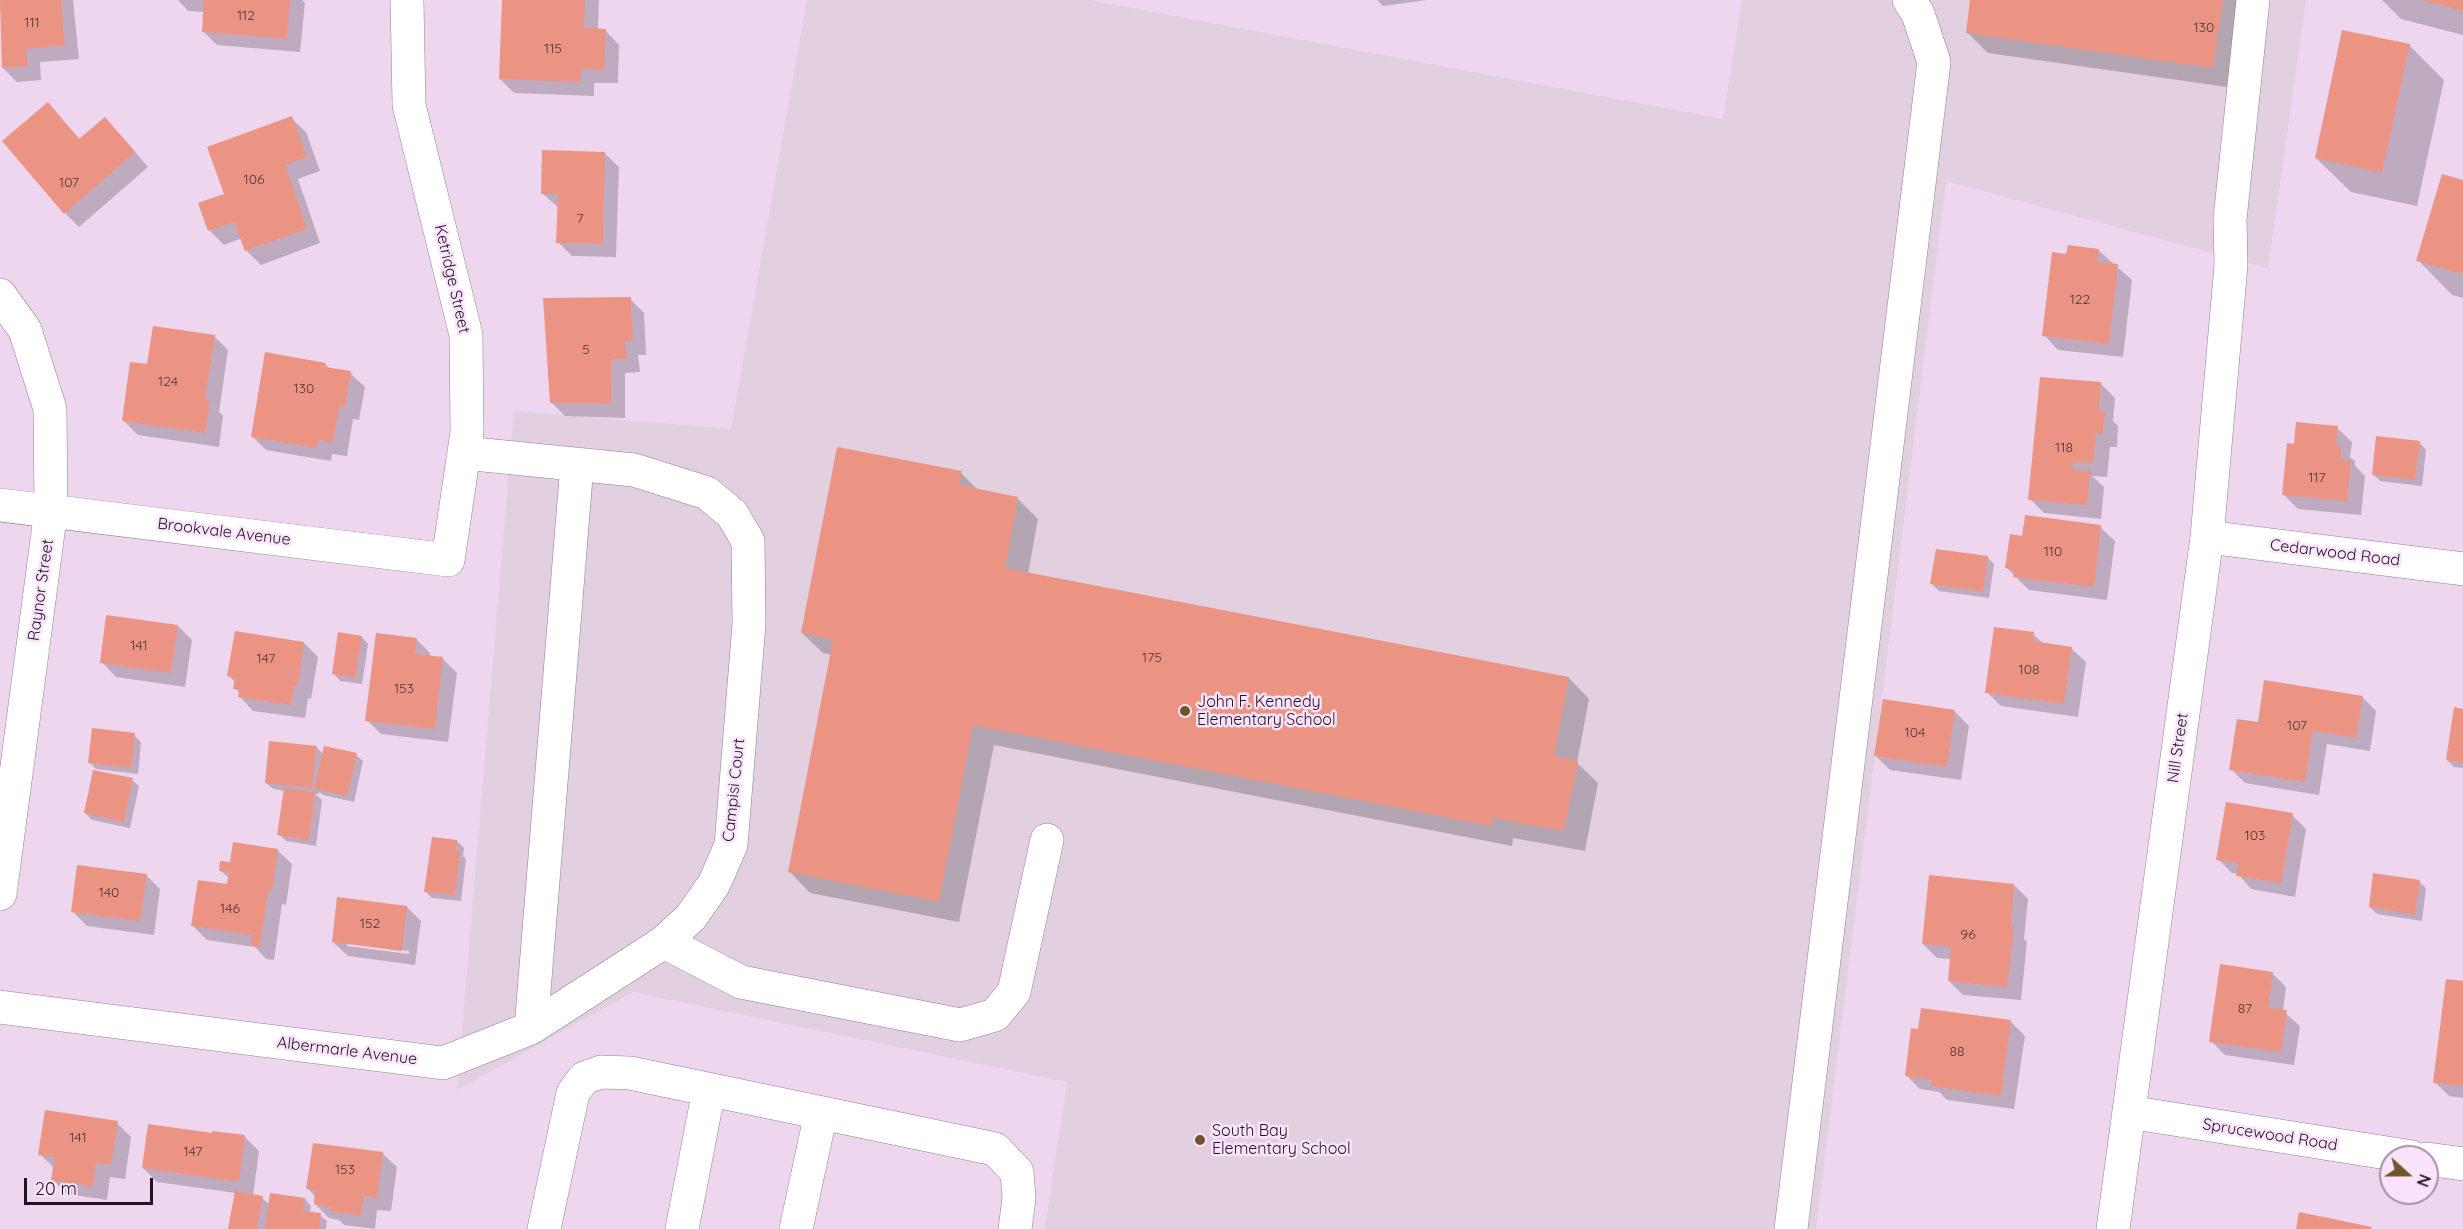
<!DOCTYPE html>
<style>
body{margin:0}
#map{position:relative;width:2463px;height:1229px;overflow:hidden;background:#efd6ef;font-family:Quicksand,sans-serif}
canvas{display:block}
.north{position:absolute;left:2379px;top:1145px;width:60px;height:60px;box-sizing:border-box;background:#fce3fd;border:2px solid #a391a4;border-radius:50%;rotate:111deg;font-size:16px;font-weight:700;line-height:24px;text-align:center;color:#1e161f}
.north::after{content:'';display:block;margin:auto;width:21px;height:27px;background:#6f5527;clip-path:polygon(50% 0,100% 100%,50% 72%,0 100%)}
.scale{position:absolute;left:24px;top:1178px;width:129px;height:27px;box-sizing:border-box;border:3px solid #1e161f;border-top:0;padding-left:8px;font-size:18px;line-height:21px;white-space:nowrap;color:#1e161f;-webkit-text-stroke:4px #fce3fd;paint-order:stroke}
</style>
<div id="map">
<canvas width="2463" height="1229"></canvas>
<div class="north">N</div>
<div class="scale">20 m</div>
</div>
<script>
const context = document.querySelector('canvas').getContext('2d');
context.lineJoin = 'round';
function fill(path, color) { context.fillStyle = color; context.fill(path, 'evenodd'); }
const shape = rows => new Path2D(rows.map(r => 'M' + r).join(''));
function trace(path, color, width, dash) { context.strokeStyle = color; context.lineWidth = width; context.lineCap = dash ? 'butt' : 'round'; context.setLineDash(dash || []); context.stroke(path); }
function write(font, color, halo, rows, align = 'center') {
  context.font = font + ' Quicksand,sans-serif'; context.lineWidth = 5; context.setLineDash([]); context.textBaseline = 'middle'; context.strokeStyle = halo; context.fillStyle = color; for (const [text, x, y, turn = 0] of rows) {
    context.save(); context.translate(x, y); context.rotate((+turn || 0) * Math.PI / 180); context.textAlign = isNaN(turn) ? turn : align; if (halo) context.strokeText(text, 0, 0); context.fillText(text, 0, 0); context.restore();
  }
}
const education = shape([
 [807,0,1089,0,1723,119,1742,0,2306,0,2268,268,1946,181,1816,1229,1045,1229,1067,1082,633,992,457,1090,514,411,731,429]
]);
const shadow = shape([
 [0,0,73,0,79,59,40,62,41,80,17,82,3,68],
 [178,0,302,0,305,3,300,52,217,45,203,31,205,12,188,11],
 [503,0,599,0,598,30,605,30,619,45,618,83,594,83,594,96,514,93,500,79],
 [1377,0,1427,0,1383,6],
 [1972,0,2246,0,2234,88,1988,53,1967,32],
 [2382,0,2463,0,2463,35,2401,19],
 [2409,45,2444,80,2417,206,2351,192,2316,158],
 [47,104,81,140,119,133,148,167,79,227,65,213],
 [291,118,306,132,320,171,298,179,320,243,261,265,247,251,242,238,224,245,210,231,200,204,226,195],
 [604,153,619,167,616,257,572,256,558,242,559,208,543,194],
 [2463,181,2463,298,2452,295,2418,260],
 [2098,250,2132,280,2123,357,2058,350,2044,335,2068,256],
 [630,299,644,313,646,355,638,355,640,372,625,373,625,418,565,416,551,402],
 [214,336,228,350,219,412,223,416,219,447,138,435,124,421,148,366],
 [325,364,330,369,350,373,365,387,359,420,353,419,347,456,332,454,331,461,266,450,252,436],
 [2101,384,2115,398,2113,421,2118,426,2117,447,2110,447,2107,477,2092,476,2104,487,2101,519,2044,513,2030,499],
 [2337,428,2352,442,2350,457,2355,461,2355,466,2365,476,2361,515,2298,509,2284,495,2295,446],
 [2420,443,2426,450,2422,486,2380,481,2373,474],
 [961,473,979,491,1017,498,1038,519,1028,574,1569,678,1589,699,1577,763,1598,783,1585,851,1513,838,1512,846,994,745,959,922,810,893,790,872,832,655,823,653,802,633],
 [2100,527,2115,541,2107,600,2029,590,2007,568,2023,538],
 [1987,557,1994,564,1989,598,1939,591,1932,584],
 [178,626,192,640,185,687,116,677,102,662],
 [2033,634,2044,644,2071,648,2086,662,2078,717,2001,706,1987,692],
 [362,637,368,644,362,684,340,681,334,674],
 [416,639,430,653,430,657,443,659,457,673,448,742,381,734,367,720],
 [304,643,318,657,311,699,308,698,305,718,253,711,239,696,240,693,235,688,236,683,229,676],
 [2362,697,2376,711,2370,751,2327,744,2319,795,2245,783,2231,769,2259,723],
 [2463,710,2463,768,2454,767,2447,760],
 [1955,712,1969,726,1961,780,1890,770,1876,756],
 [134,735,141,742,138,774,96,769,89,762],
 [316,747,323,754,356,755,363,761,354,802,323,795,319,792,319,794,315,794,322,800,316,846,286,841,279,834,285,791,273,789,266,783],
 [132,780,139,786,130,828,92,820,85,813],
 [2292,815,2306,829,2295,897,2251,889,2238,874,2232,873,2218,859],
 [457,841,464,848,463,856,466,859,461,901,432,898,425,891],
 [277,850,292,864,286,905,282,904,274,960,266,959,255,947,207,940,193,926,229,886,230,879,220,870,231,864],
 [146,875,160,889,154,935,87,926,73,912],
 [2419,882,2426,888,2422,921,2377,914,2370,907],
 [2014,885,2028,899,2024,939,2027,942,2021,1000,1963,995,1949,981,1952,959,1937,958,1923,944],
 [407,907,421,921,415,965,348,956,333,942],
 [347,943,409,951,409,954,347,946],
 [2272,973,2286,987,2283,1011,2300,1026,2294,1065,2225,1055,2211,1041],
 [2463,982,2463,1098,2449,1096,2435,1082],
 [2011,1022,2025,1036,2014,1109,1947,1100,1939,1092,1920,1089,1906,1075,1919,1030],
 [117,1123,131,1137,125,1179,110,1177,107,1200,67,1194,53,1180,55,1169,40,1154],
 [214,1135,245,1137,259,1151,253,1196,262,1198,270,1205,305,1199,311,1206,310,1213,320,1215,327,1221,326,1229,230,1229,236,1193,157,1182,143,1168],
 [382,1153,397,1167,391,1211,377,1210,375,1229,344,1225,339,1220,329,1218,315,1204,316,1197,307,1188]
]);
const building = shape([
 [0,0,61,0,65,45,26,49,28,66,2,68],
 [204,0,290,0,287,39,202,32],
 [502,0,585,0,584,28,606,29,604,70,581,69,580,82,499,79],
 [1970,0,2223,0,2213,68,1966,33],
 [2424,0,2463,0,2463,11,2424,1],
 [2342,30,2410,44,2382,173,2315,158],
 [48,102,79,139,105,117,135,152,64,214,2,141],
 [292,116,307,157,285,165,307,229,245,251,234,222,208,231,198,203,224,194,207,147],
 [542,150,605,152,603,244,556,243,558,194,541,194],
 [2442,174,2463,180,2463,274,2416,261],
 [2068,245,2099,249,2097,262,2118,264,2109,344,2042,336,2052,252,2066,254],
 [631,297,633,341,625,341,627,359,612,359,611,404,550,403,543,298],
 [153,326,215,335,205,399,210,400,205,433,122,421,130,362,147,364],
 [265,352,326,363,325,367,351,371,345,407,339,406,333,443,318,440,317,448,251,437],
 [2040,377,2101,382,2099,410,2105,411,2103,434,2096,433,2093,463,2073,462,2072,470,2090,471,2087,505,2028,500],
 [2296,422,2338,426,2336,445,2341,446,2341,459,2351,461,2347,501,2282,495,2287,443,2294,444],
 [2376,436,2420,441,2415,480,2372,475],
 [837,447,962,471,959,485,1018,497,1005,568,1569,677,1554,756,1578,761,1564,831,1493,818,1491,826,973,725,939,902,788,872,833,640,801,633],
 [2025,515,2101,525,2094,587,2013,577,2014,570,2005,568,2010,534,2022,536],
 [1936,549,1988,556,1983,592,1930,584],
 [106,615,178,625,171,673,100,663],
 [1994,627,2034,632,2033,641,2072,647,2064,704,1985,693],
 [235,631,304,642,298,685,294,685,291,705,238,697,239,690,233,689,235,678,227,676],
 [338,632,362,636,355,678,332,674],
 [376,633,417,638,415,654,443,657,435,729,365,721],
 [2264,680,2363,696,2356,738,2313,731,2305,782,2229,770,2237,719,2258,722],
 [1883,699,1955,710,1947,767,1874,756],
 [2454,707,2463,709,2463,763,2446,760],
 [92,728,135,733,131,768,88,763],
 [269,741,317,746,312,788,265,783],
 [324,746,357,753,347,796,314,789],
 [93,770,133,778,124,822,84,813],
 [284,788,315,792,309,840,277,835],
 [2226,802,2293,813,2281,883,2236,876,2238,863,2216,860],
 [432,837,457,840,456,850,460,851,455,895,424,892],
 [233,842,278,849,272,891,268,891,260,946,251,945,252,935,191,926,198,880,227,884,229,872,219,871,220,861,230,862],
 [77,865,147,874,140,921,71,912],
 [2373,873,2420,880,2415,915,2369,907],
 [1929,875,2014,884,2011,926,2014,926,2007,987,1948,981,1951,947,1922,944],
 [337,897,407,906,402,951,332,942],
 [2220,964,2273,972,2268,1008,2287,1010,2281,1052,2209,1042],
 [2446,979,2463,981,2463,1086,2433,1083],
 [1921,1008,2011,1020,2001,1096,1931,1086,1932,1080,1905,1076,1911,1028,1918,1029],
 [45,1110,118,1121,111,1165,96,1163,93,1187,51,1180,55,1157,38,1155],
 [148,1124,212,1133,212,1131,245,1135,239,1182,142,1168],
 [313,1143,383,1152,377,1198,364,1196,361,1216,329,1211,330,1207,314,1204,315,1190,306,1189],
 [235,1191,263,1196,257,1229,228,1229],
 [270,1193,305,1198,303,1211,321,1213,319,1229,265,1229],
 [2299,1212,2372,1227,2371,1229,2296,1229]
]);
const minor = shape([
 [0,295,25,330,50,409,51,510,0,894],
 [0,505,448,560,467,432,466,335,409,105,407,0],
 [2207,537,2463,569],
 [664,942,741,982,960,1025,995,1015,1014,992,1047,840],
 [0,1007,443,1063,531,1028,664,942,691,917,714,884,731,845,749,624,748,541,732,514,707,493,634,470,464,453],
 [531,1028,577,465],
 [2129,1112,2412,1157],
 [2427,1159,2463,1164],
 [544,1229,573,1093,584,1078,601,1072,630,1073,995,1149,1017,1172,1019,1198,1015,1229],
 [682,1229,709,1090],
 [796,1229,821,1113],
 [1791,1229,1934,62,1918,14,1909,0],
 [2113,1229,2207,537,2231,265,2230,219,2253,0]
]);
const markers = [
 [1185,711,6,"#6f5527"],
 [1200,1140,6,"#6f5527"]
];
const numberNames = [
 ["112",246,16],
 ["111",32,23],
 ["130",2204,28],
 ["115",553,49],
 ["106",254,180],
 ["107",69,183],
 ["7",580,219],
 ["122",2080,300],
 ["5",586,350],
 ["124",168,382],
 ["130",304,389],
 ["118",2064,448],
 ["117",2317,478],
 ["110",2053,552],
 ["141",139,646],
 ["175",1152,658],
 ["147",266,659],
 ["108",2029,670],
 ["153",404,689],
 ["107",2297,726],
 ["104",1915,733],
 ["103",2255,836],
 ["140",109,893],
 ["146",230,909],
 ["152",370,924],
 ["96",1968,935],
 ["87",2245,1009],
 ["88",1957,1052],
 ["141",78,1138],
 ["147",193,1152],
 ["153",345,1170]
];
const streetNames = [
 ["Ketridge Street",452,279,77],
 ["Brookvale Avenue",224,532,7],
 ["Cedarwood Road",2335,553,7],
 ["Raynor Street",41,590,-82],
 ["Nill Street",2178,748,-82],
 ["Campisi Court",734,790,-84],
 ["Albermarle Avenue",347,1051,7],
 ["Sprucewood Road",2270,1135,9]
];
const poiNames = [
 ["John F. Kennedy",1197,702],
 ["Elementary School",1197,720],
 ["South Bay",1212,1131],
 ["Elementary School",1212,1149]
];
fill(education, '#e2cfdf');
fill(shadow, '#0003');
fill(building, '#eb9484');
trace(minor, '#947e95', 34);
trace(minor, '#fff', 33);
for (const [x, y, r, color] of markers) { const dot = new Path2D(); dot.arc(x, y, r, 0, 2 * Math.PI); context.fillStyle = color; context.fill(dot); trace(dot, '#fce3fd', 2); }
write('14px', '#513638', null, numberNames);
write('16px', '#1e161f', '#fce3fd', streetNames);
write('16px', '#1e161f', '#fce3fd', poiNames, 'left');
</script>
